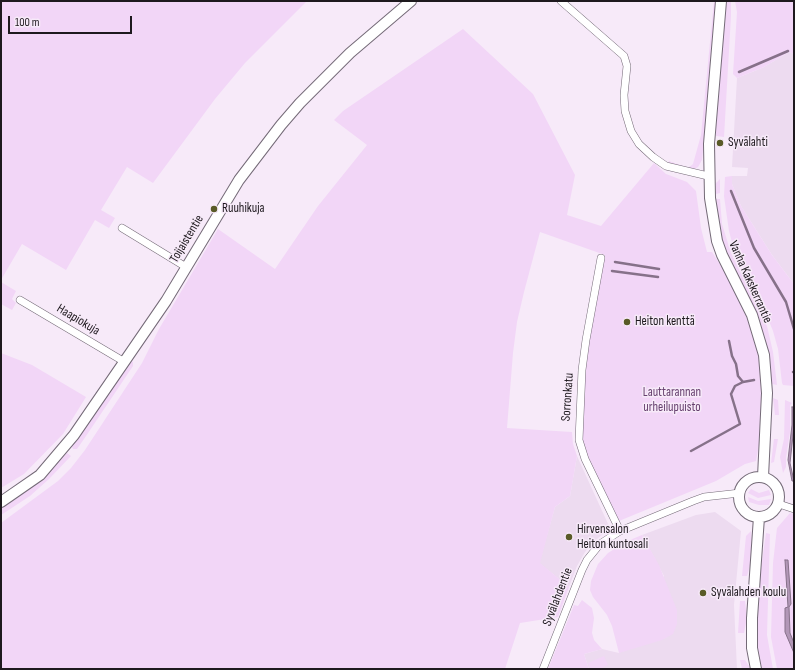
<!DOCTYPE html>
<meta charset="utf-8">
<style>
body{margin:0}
#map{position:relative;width:795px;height:670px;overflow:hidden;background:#f7eaf9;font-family:"Sofia Sans Condensed",sans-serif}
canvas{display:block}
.frame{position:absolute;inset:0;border:2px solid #1e191e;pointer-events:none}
.scale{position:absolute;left:8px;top:16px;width:124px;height:18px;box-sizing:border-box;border:2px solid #1e191e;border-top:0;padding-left:5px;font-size:12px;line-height:14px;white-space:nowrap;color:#1e191e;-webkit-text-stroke:3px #f7eaf9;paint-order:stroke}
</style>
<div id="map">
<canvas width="795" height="670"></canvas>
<div class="frame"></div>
<div class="scale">100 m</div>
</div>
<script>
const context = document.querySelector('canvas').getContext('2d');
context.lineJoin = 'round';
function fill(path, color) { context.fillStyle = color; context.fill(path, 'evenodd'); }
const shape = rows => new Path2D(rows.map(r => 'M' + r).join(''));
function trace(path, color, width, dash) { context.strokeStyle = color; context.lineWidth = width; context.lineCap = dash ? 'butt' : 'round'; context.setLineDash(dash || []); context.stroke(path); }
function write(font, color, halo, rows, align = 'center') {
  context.font = font + ' "Sofia Sans Condensed",sans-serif'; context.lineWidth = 3; context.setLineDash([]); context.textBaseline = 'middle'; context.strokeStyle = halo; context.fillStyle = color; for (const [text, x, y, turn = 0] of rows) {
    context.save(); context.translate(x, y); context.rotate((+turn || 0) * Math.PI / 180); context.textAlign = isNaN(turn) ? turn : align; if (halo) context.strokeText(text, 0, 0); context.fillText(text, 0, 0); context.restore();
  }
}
const built = shape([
 [789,52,794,54,794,284,772,255,741,206,732,184,732,176,747,176,748,168,732,167,737,78,764,67],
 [577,456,609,526,608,530,592,543,585,552,577,566,569,587,539,563,555,507,570,496],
 [715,512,741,531,734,605,737,669,589,669,584,654,602,649,619,653,664,576,642,535,696,515]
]);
const green = shape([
 [1,1,307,1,245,63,215,99,153,183,127,167,101,210,115,218,109,228,95,220,66,270,22,244,1,280],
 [714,1,717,1,716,15,702,160,698,167,693,170,669,164,669,161,688,168,693,164,701,135],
 [726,1,731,1,731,16,724,137,716,136,715,111],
 [735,1,794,1,794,54,789,52,764,67,737,78,733,74,737,12],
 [463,29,533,94,575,175,567,215,601,226,654,163,666,174,687,182,696,191,701,228,707,252,712,252,727,275,745,313,757,343,761,365,763,390,759,445,756,461,745,464,716,481,619,521,588,458,582,438,584,381,588,341,605,255,540,232,524,292,517,322,513,353,507,428,572,432,573,444,577,456,570,496,555,507,540,563,569,587,558,617,520,623,505,669,1,669,1,523,58,481,71,468,85,450,142,363,159,329,218,229,275,269,318,206,367,145,334,120,343,111],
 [732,176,732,184,741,206,772,255,794,284,794,386,783,385,782,383,778,349,773,331,764,309,734,250,729,231,724,196,725,177],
 [720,179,720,193,716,194,715,184],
 [715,199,720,199,722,224,731,253,767,326,773,352,777,385,772,384,765,337,756,315,726,254,721,237],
 [1,282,16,291,12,299,16,303,12,310,1,304],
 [1,353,32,365,86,397,63,434,24,474,1,488],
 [130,360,133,362,133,366,84,439,77,449,73,449,71,445],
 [773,398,778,400,779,415,775,415],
 [785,400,792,403,790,405,790,432,786,458,786,467,783,473,780,457,784,439],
 [774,439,778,439,774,462,771,463],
 [67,453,71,456,49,479,30,496,1,515,1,508,36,483],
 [751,489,759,493,769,490,771,495,758,498,748,493],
 [748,497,758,501,771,499,769,505,759,505,749,502],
 [790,513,794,514,794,669,777,669,771,637,773,563,777,528],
 [751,531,753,555,747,576,742,576,746,536],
 [766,533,770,534,767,635,773,669,761,669,756,635,758,591],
 [642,535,659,565,677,610,677,624,673,634,662,640,619,653,612,626,607,615,593,597,590,590,591,581,598,564,608,553,625,542],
 [582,600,592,608,594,618,592,633,594,640,602,649,584,654,589,669,548,669,574,605,578,606],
 [740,601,745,601,747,618,744,633,738,633],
 [604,656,608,665,600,669,590,669,588,663],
 [740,660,745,660,751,669,742,669]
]);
const water = shape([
 [792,407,794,407,794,426,790,463,794,481,792,481,788,460,792,425,792,407],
 [785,560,788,560,791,604,789,607,790,633,794,643,794,653,785,632,785,608,788,607,785,560]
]);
const stream = shape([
 [739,72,788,51],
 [731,191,754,248,786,302,794,329],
 [615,262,659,269],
 [612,271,658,277],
 [729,341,732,356,736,364,738,376,743,382,754,380],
 [793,372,794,372],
 [691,451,740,424,731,394,735,386,743,382]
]);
const street = shape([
 [561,1,624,56,627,66,624,95,625,111,631,131,639,144,653,157,666,166,708,176],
 [122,228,186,267],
 [601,258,586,340,582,370,579,440,585,459,620,531],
 [20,300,123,361],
 [779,504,794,509],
 [543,669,582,570,587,560,600,544,620,531,693,501,704,497,740,493]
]);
const secondary = shape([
 [721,1,709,144,710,198,717,241,722,255,752,315,764,355,767,393,763,477],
 '739 497a20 20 0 1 1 40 0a20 20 0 1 1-40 0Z',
 [1,502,40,475,74,435,166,301,239,180,281,125,300,103,350,53,411,1],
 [756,669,752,648,752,618,759,517]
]);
const markers = [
 [720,143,4,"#595a27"],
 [214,209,4,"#595a27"],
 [627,322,4,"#595a27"],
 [569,537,4,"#595a27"],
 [703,593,4,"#595a27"]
];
const poiNames = [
 ["Syvälahti",728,143],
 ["Ruuhikuja",222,209],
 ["Heiton kenttä",635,322],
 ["Hirvensalon",577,530],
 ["Heiton kuntosali",577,545],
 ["Syvälahden koulu",711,593]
];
const streetNames = [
 ["Toijaistentie",187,239,-59],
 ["Vanha Kakskerrantie",750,282,66],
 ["Haapiokuja",78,320,31],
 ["Sorronkatu",568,397,-86],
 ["Syvälahdentie",558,597,-69]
];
const parkNames = [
 ["Lauttarannan",672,393],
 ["urheilupuisto",672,408]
];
fill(built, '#eddbf0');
fill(green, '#f2d6f7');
fill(water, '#b297b7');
trace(water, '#867189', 1);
trace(stream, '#867189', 2.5);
trace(street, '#746a77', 8);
trace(secondary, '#746a77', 12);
trace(street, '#fff', 7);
trace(secondary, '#fff', 10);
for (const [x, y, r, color] of markers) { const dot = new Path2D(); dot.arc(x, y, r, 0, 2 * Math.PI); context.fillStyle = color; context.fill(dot); trace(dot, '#f7eaf9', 1.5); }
write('13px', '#1e191e', '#f7eaf9', poiNames, 'left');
write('13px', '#1e191e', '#f7eaf9', streetNames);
write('13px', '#67416f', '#f7eaf9', parkNames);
</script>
